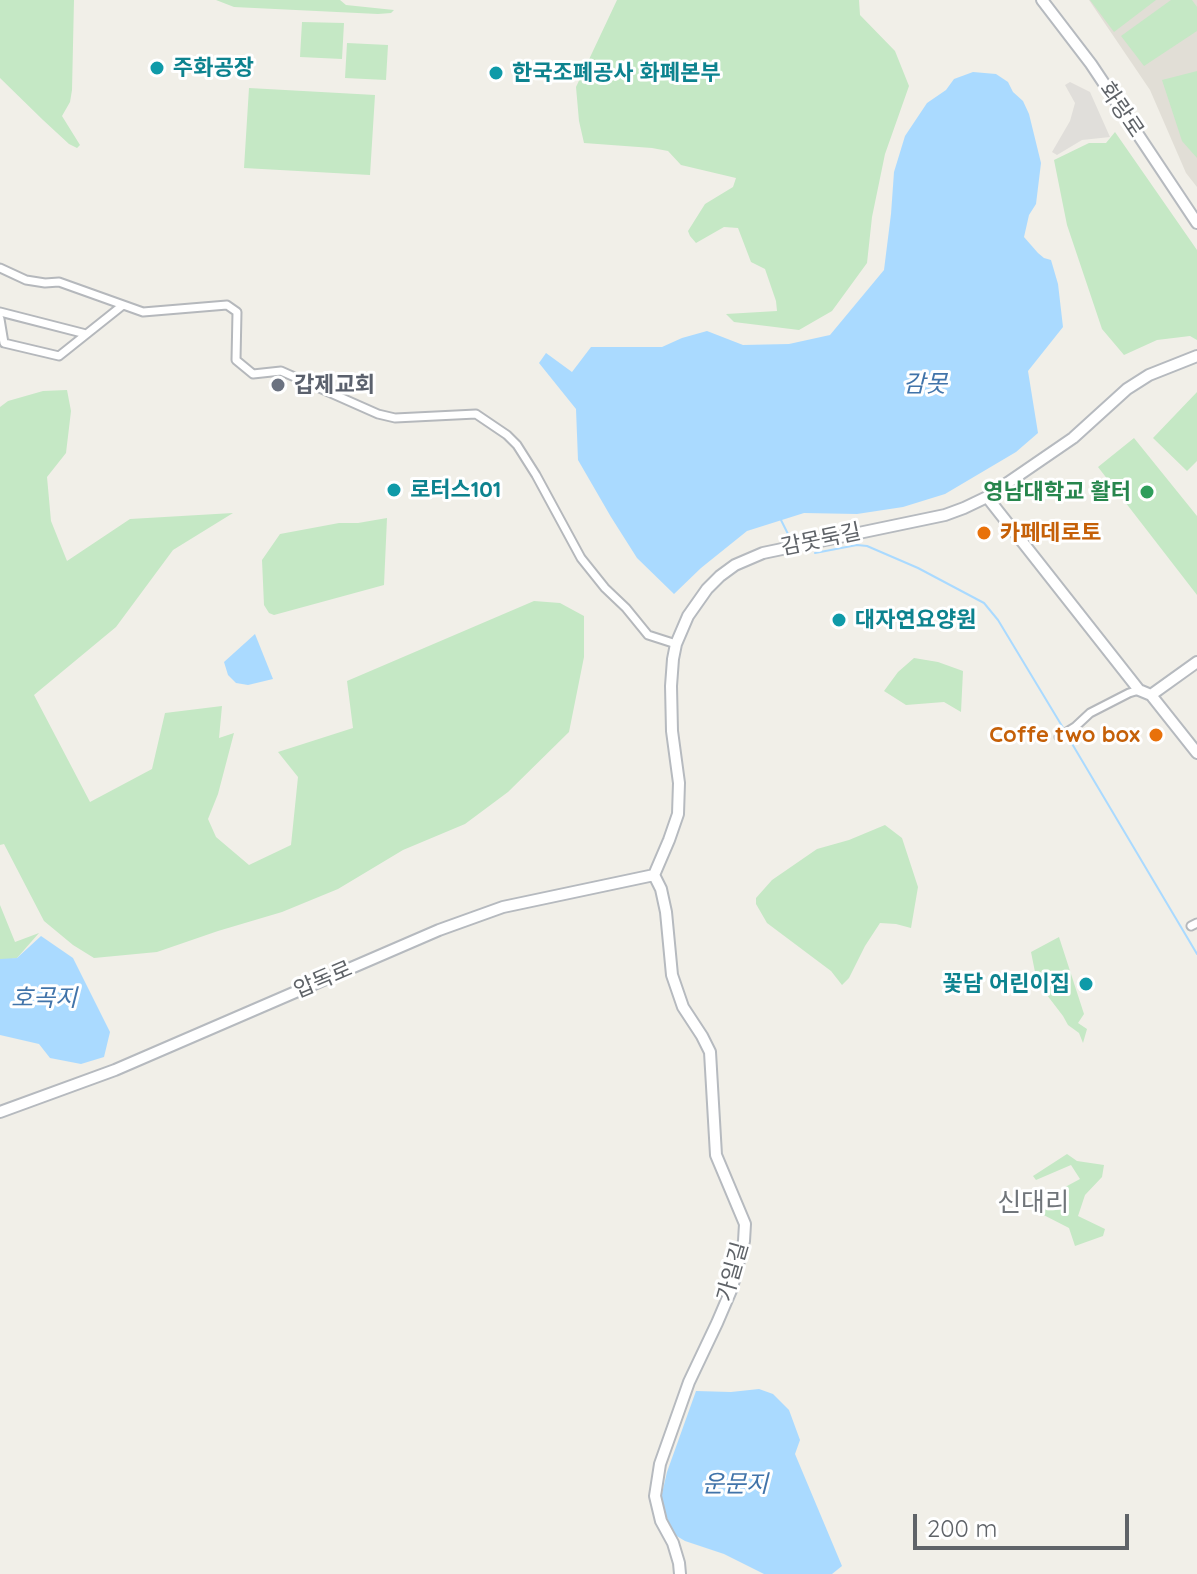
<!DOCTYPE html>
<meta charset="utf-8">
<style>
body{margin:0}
#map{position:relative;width:1197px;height:1574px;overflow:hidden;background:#f1efe8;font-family:Quicksand,sans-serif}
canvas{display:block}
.scale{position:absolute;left:913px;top:1514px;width:216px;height:36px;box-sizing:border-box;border:4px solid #5f6368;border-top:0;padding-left:10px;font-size:24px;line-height:28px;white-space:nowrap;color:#5f6368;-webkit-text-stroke:6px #fff;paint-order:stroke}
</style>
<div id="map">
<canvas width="1197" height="1574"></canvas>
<div class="scale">200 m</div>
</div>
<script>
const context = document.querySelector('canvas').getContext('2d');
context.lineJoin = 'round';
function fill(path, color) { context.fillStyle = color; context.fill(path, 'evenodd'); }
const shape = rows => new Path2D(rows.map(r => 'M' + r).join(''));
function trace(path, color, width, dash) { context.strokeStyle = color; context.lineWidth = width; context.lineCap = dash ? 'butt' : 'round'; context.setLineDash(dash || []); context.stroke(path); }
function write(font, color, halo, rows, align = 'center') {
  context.font = font + ' Quicksand,"Noto Sans KR",sans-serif'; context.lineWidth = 6; context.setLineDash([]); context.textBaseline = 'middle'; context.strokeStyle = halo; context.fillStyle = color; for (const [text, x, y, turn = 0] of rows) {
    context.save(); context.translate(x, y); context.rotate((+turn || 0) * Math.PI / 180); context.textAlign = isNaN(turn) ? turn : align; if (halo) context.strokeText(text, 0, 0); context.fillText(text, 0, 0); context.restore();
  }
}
const industrial = shape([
 [1070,82,1090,92,1110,137,1082,140,1057,155,1052,152,1070,121,1075,103,1065,85]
]);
const education = shape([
 [1089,0,1197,0,1197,187,1186,173,1150,90]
]);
const green = shape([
 [0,0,74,0,72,90,70,102,62,116,80,145,77,148,69,144,43,120,0,78],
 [216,0,340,0,346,5,394,10,391,13,378,14,234,7],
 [617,0,859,0,860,15,895,51,909,86,885,154,872,217,867,263,832,311,799,330,734,322,726,314,777,311,776,301,765,269,751,262,738,228,724,227,696,243,690,236,688,231,705,204,733,187,736,178,681,165,668,151,652,148,584,143,579,121,576,87],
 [1090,0,1156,0,1114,32],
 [1171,0,1192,0,1197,7,1197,31,1144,66,1121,36],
 [302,22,344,23,342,59,300,57],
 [347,43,388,45,386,80,345,78],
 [1197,71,1197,158,1182,141,1162,80],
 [249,88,375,95,370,175,244,168],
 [1115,132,1197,250,1197,340,1190,336,1157,340,1124,355,1102,329,1067,225,1054,160,1089,143,1106,143],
 [67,390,71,411,66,453,47,477,51,521,67,561,130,519,233,513,173,550,116,627,34,695,90,802,152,769,165,713,222,706,219,738,234,733,218,794,208,819,216,837,249,865,291,845,298,777,278,752,353,728,347,681,534,601,560,603,584,616,584,657,569,732,508,792,465,824,403,850,338,889,282,912,218,931,157,952,94,958,73,945,44,921,4,844,0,845,0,407,8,401,43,391],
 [1197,392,1197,461,1187,471,1153,438],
 [1134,438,1197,516,1197,595,1098,467],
 [387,518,384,585,274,615,269,613,264,605,262,560,280,534,339,523,358,523],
 [914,658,938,662,963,671,961,712,944,702,906,705,884,691,898,672],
 [885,825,902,838,918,887,911,928,896,924,880,923,865,946,849,978,842,985,831,971,767,923,756,904,756,898,772,880,817,849,849,840],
 [0,905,15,942,39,933,17,958,0,961],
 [1059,937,1084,1014,1078,1023,1087,1029,1083,1043,1079,1033,1068,1025,1063,1016,1037,982,1031,952],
 [1067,1154,1077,1161,1104,1165,1102,1177,1085,1195,1078,1216,1105,1229,1103,1236,1075,1246,1069,1228,1028,1207,1080,1179,1071,1165,1036,1180,1033,1176]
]);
const water = shape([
 [973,72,996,74,1008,82,1013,92,1023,101,1029,114,1041,163,1036,204,1029,215,1024,237,1038,253,1044,258,1051,260,1058,284,1063,327,1028,371,1038,433,1016,452,945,494,903,507,857,514,804,513,747,531,701,568,674,594,637,558,611,517,578,460,576,409,539,363,546,353,572,372,591,347,662,347,682,338,707,331,743,345,789,344,830,335,884,270,891,214,894,172,905,136,927,103,946,90,954,79],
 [255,634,273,679,248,685,236,683,228,675,224,662],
 [41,936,73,958,110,1032,104,1057,81,1064,50,1058,39,1044,0,1035,0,959,17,958],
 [759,1389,773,1394,789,1410,800,1440,795,1454,842,1566,832,1574,764,1574,724,1554,685,1541,675,1535,668,1521,661,1498,667,1472,696,1391,731,1392]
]);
const stream = shape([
 [781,520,788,534],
 [815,553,857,545,867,546,918,568,984,603,998,620,1065,731],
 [1068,737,1197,954]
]);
const street = shape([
 [0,268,26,280,45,283,59,282,143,312,227,305,237,312,236,360,253,374,281,371,378,414,395,418,476,414,507,435,517,445,536,475,581,558,605,588,626,608,648,635,676,644],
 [0,312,86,334],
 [0,319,4,343,59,356,123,305],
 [1059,737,1075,727,1090,713,1129,693,1139,690],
 [1191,926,1197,923]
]);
const secondary = shape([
 [1042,0,1091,64,1197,223],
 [987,497,1139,690,1151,695],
 [1151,695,1197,753],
 [1151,695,1197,662],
 [654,875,669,840,678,814,679,783,672,731,671,686,673,659,676,644,688,616,707,589,720,576,735,565,763,553,945,515,964,508,987,497,1073,438,1127,389,1149,375,1197,356],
 [654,875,661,889,666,912,672,975,683,1007,702,1036,710,1052,716,1155,745,1224,744,1241,732,1288,717,1323,689,1382,660,1464,655,1496,661,1521,673,1543,679,1563,680,1574],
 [0,1112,115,1070,439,930,503,907,654,875]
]);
const markers = [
 [157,68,8,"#0f9aa8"],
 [496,73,8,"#0f9aa8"],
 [278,385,8,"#6b7280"],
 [394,490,8,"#0f9aa8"],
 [1147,492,8,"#2e9e5b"],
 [984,533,8,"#e8710a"],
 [839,620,8,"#0f9aa8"],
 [1156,735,8,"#e8710a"],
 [1086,984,8,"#0f9aa8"]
];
const cultureNames = [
 ["주화공장",173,68],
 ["한국조폐공사 화폐본부",512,73],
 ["로터스101",410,490],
 ["대자연요양원",855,620],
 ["꽃담 어린이집",1070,984,"right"]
];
const streetNames = [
 ["화랑로",1121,110,56],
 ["감못둑길",821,540,-12],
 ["압독로",323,980,-23],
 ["가일길",733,1272,-74]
];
const worshipNames = [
 ["갑제교회",294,385]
];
const leisureNames = [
 ["영남대학교 활터",1131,492]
];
const foodNames = [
 ["카페데로토",1000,533],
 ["Coffe two box",1140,735,"right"]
];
const waterNames = [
 ["감못",925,385],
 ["호곡지",44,999],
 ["운문지",735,1485]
];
const quarterNames = [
 ["신대리",1033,1203]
];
fill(industrial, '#e0deda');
fill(education, '#e1ded6');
fill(green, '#c5e8c5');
fill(water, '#aadaff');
trace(stream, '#aadaff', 2);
trace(street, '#b5b8bc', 11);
trace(secondary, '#b6babf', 14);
trace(street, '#fff', 7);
trace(secondary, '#fff', 10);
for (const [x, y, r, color] of markers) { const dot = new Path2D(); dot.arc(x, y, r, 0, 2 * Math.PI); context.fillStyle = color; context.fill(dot); trace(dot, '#fff', 3); }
write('bold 22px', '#0d838f', '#fff', cultureNames, 'left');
write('22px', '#5f6368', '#fff', streetNames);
write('bold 22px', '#5b616d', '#fff', worshipNames, 'left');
write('bold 22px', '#27864d', '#fff', leisureNames, 'right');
write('bold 22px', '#c56008', '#fff', foodNames, 'left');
write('italic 24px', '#4174aa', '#fff', waterNames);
write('26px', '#70757a', '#fff', quarterNames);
</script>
